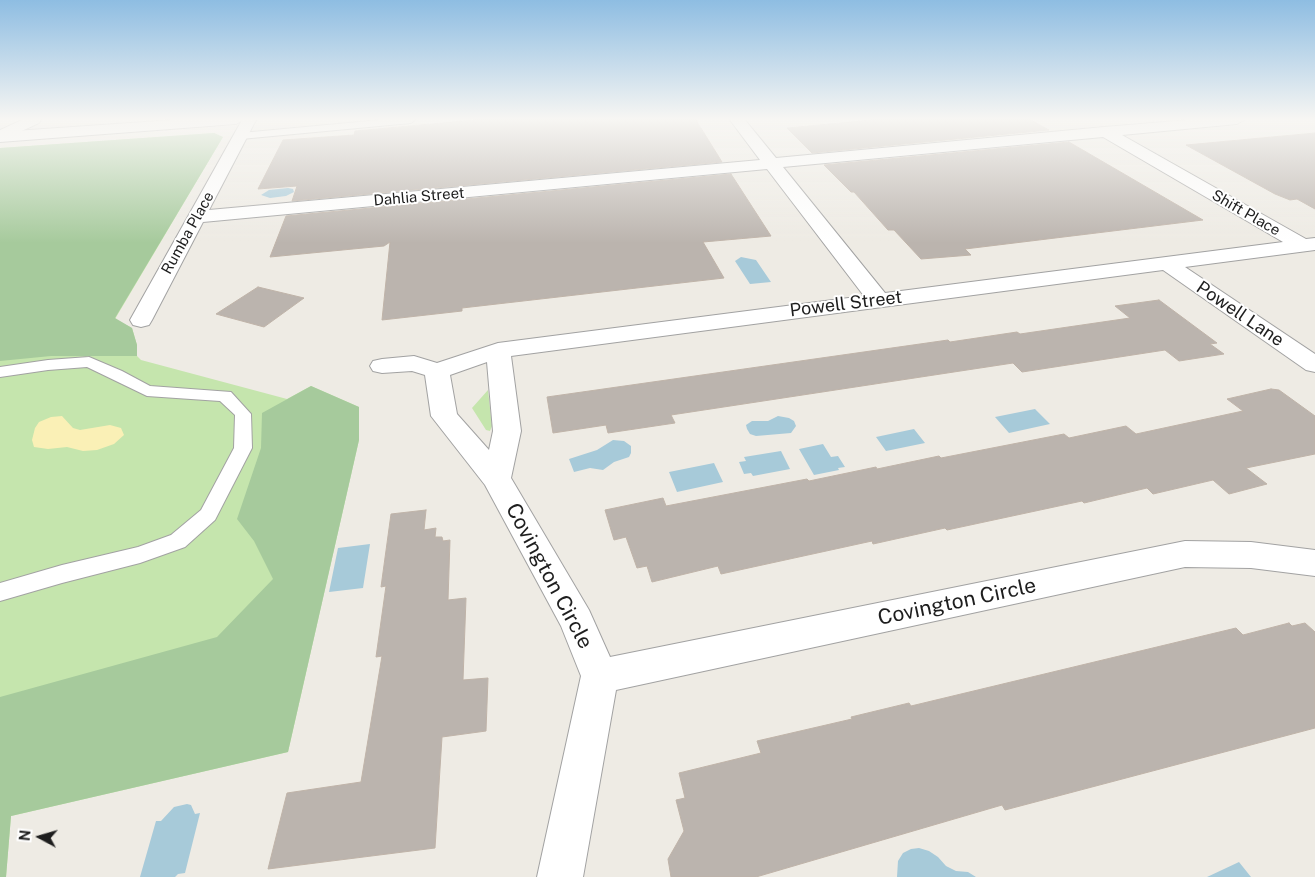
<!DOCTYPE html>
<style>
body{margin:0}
#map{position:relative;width:1315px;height:877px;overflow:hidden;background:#eeebe4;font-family:"Public Sans",sans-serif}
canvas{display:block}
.north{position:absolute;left:15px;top:812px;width:50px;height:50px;-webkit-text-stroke:4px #fff;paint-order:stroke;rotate:276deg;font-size:14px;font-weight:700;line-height:20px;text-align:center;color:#1e1e1e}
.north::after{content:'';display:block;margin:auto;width:18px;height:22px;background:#1e1e1e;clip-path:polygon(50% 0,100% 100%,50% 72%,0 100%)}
</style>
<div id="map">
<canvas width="1315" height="877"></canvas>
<div class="north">N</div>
</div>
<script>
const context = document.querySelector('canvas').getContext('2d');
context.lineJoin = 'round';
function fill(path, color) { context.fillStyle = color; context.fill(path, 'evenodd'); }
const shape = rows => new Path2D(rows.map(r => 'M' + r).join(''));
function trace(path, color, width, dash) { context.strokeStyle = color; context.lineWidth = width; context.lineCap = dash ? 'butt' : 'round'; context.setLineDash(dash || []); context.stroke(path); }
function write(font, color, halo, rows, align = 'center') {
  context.font = font + ' "Public Sans",sans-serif'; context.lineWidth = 4; context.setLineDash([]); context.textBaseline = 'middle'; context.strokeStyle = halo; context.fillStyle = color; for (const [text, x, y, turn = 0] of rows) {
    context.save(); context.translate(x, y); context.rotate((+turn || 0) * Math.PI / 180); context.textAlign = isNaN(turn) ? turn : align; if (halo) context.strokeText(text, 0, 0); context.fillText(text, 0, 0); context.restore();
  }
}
const grass = shape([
 [214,133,223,137,115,319,132,328,137,345,137,356,141,360,287,399,311,386,359,407,359,440,288,752,11,816,6,877,0,877,0,148],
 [488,390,492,426,490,431,486,430,472,408]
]);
const forest = shape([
 [214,133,223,137,115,318,132,328,137,345,137,356,51,356,0,361,0,148],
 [311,386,359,407,359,440,288,752,11,816,6,877,0,877,0,697,217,637,273,579,254,541,237,519,261,448,262,413]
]);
const sand = shape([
 [62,416,73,428,80,430,110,425,121,428,124,435,114,444,97,450,83,451,67,447,48,449,34,447,32,440,35,428,39,422,51,417]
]);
const water = shape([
 [288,188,293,189,294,192,286,196,270,198,261,195,269,190],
 [741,257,756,260,771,282,750,284,735,261],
 [1035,409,1050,424,1009,433,995,417],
 [778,416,789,418,794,421,796,426,791,433,756,436,750,434,747,429,746,425,752,421,768,421],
 [914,429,925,443,886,451,876,437],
 [613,440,624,441,631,446,631,453,629,457,614,462,603,470,590,468,574,472,569,459,597,450],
 [823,444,831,457,838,456,845,467,838,468,839,470,814,475,799,449],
 [781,451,790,469,753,476,751,473,744,474,739,462,746,461,744,457],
 [714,463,723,482,677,492,669,472],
 [370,544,363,588,329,592,338,548],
 [187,804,191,805,195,814,200,813,185,873,178,874,175,877,140,877,156,821,161,821,174,807],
 [919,848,929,851,938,857,946,866,956,871,968,872,976,877,897,877,898,861,903,853,911,849],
 [1239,862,1251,877,1207,877]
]);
const building = shape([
 [474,120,696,120,722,162,292,201,297,186,258,189,283,140,354,135,355,131,474,120],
 [872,120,1031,120,1049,130,812,153,787,128,872,120],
 [1315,133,1315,209,1297,199,1290,200,1275,194,1186,145,1315,133],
 [1069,142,1203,220,965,249,971,255,921,259,894,230,888,230,854,192,851,192,824,165,1069,142],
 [731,174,771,236,703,242,724,278,462,308,462,311,382,320,390,242,384,246,270,257,286,216,731,174],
 [258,287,304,298,264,327,216,314,258,287],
 [1159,300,1217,343,1210,344,1224,354,1179,361,1165,350,1022,372,1013,363,671,415,675,423,608,433,606,425,553,433,547,397,948,340,950,342,1017,332,1020,334,1130,318,1115,306,1159,300],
 [1271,389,1279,390,1315,416,1315,454,1246,468,1267,484,1229,494,1213,480,1153,494,1147,488,1084,503,1082,501,947,530,945,528,873,544,872,541,721,574,718,566,652,582,647,566,637,568,626,537,614,540,605,510,663,498,666,506,807,479,809,481,876,467,877,469,939,456,941,458,1064,434,1069,438,1126,426,1136,434,1243,411,1227,399,1271,389],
 [426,510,424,530,436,528,435,537,442,537,443,541,450,540,448,600,466,598,463,680,488,678,486,731,442,737,435,848,268,869,287,793,361,782,382,656,376,657,386,586,381,587,391,514,426,510],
 [1289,623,1292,626,1305,623,1315,632,1315,728,1005,810,1002,805,756,877,671,877,668,859,684,831,676,800,685,798,679,773,761,753,757,741,852,719,851,717,909,703,911,706,1236,628,1243,635,1289,623]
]);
const service = shape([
 [380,120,415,120,411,123,241,139,236,136,241,133,380,120],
 [89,357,122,371,150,386,231,392,251,414,252,448,215,520,185,547,140,563,62,583,0,601,0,583,62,565,138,547,171,535,201,510,234,448,235,415,220,401,147,396,87,367,48,370,0,377,0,367,48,360,89,357]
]);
const minor = shape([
 [22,120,41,120,39,123,0,141,0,130,22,120],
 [242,120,256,120,209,210,760,160,730,120,745,120,776,158,1104,127,1188,120,1244,120,1237,124,1122,135,1306,239,1315,238,1315,250,1185,267,1315,354,1315,372,1306,370,1163,270,511,356,521,431,511,478,589,610,610,657,1185,541,1251,542,1315,550,1315,576,1251,568,1185,567,616,690,583,877,537,877,581,676,561,626,485,485,431,416,425,375,412,371,382,373,373,371,370,366,373,361,382,359,414,356,437,363,498,343,864,296,767,169,203,222,152,320,149,325,141,327,133,325,130,320,242,120],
 [1103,137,1283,242,885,293,783,167,1103,137],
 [487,362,493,431,489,450,457,414,450,375,487,362]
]);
const tertiary = shape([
 [173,120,243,120,236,124,0,142,0,132,173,120]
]);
const farStreetnames = [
 ["Dahlia Street",419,197,-5],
 ["Shift Place",1246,213,30],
 ["Rumba Place",188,233,-61]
];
const streetNames = [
 ["Powell Street",846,304,-7],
 ["Powell Lane",1240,314,34]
];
const nearStreetnames = [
 ["Covington Circle",549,576,62],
 ["Covington Circle",957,602,-12]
];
fill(grass, '#c5e5ad');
fill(forest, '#a6ca9c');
fill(sand, '#faf0b6');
fill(water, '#a7cad9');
fill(building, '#bbb4ae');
trace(building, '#bfb3a8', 1);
trace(service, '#a2a2a2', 2);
trace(minor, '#a2a2a2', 2);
trace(tertiary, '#a2a2a2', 2);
fill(service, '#fff');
fill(minor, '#fff');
fill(tertiary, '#fff');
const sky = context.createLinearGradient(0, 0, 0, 243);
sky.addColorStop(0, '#8ebde2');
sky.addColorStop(0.49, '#f7f6f3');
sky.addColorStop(1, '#f7f6f300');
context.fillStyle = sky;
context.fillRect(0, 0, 1315, 243);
write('15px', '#1e1e1e', '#fff', farStreetnames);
write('18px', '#1e1e1e', '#fff', streetNames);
write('21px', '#1e1e1e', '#fff', nearStreetnames);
</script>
